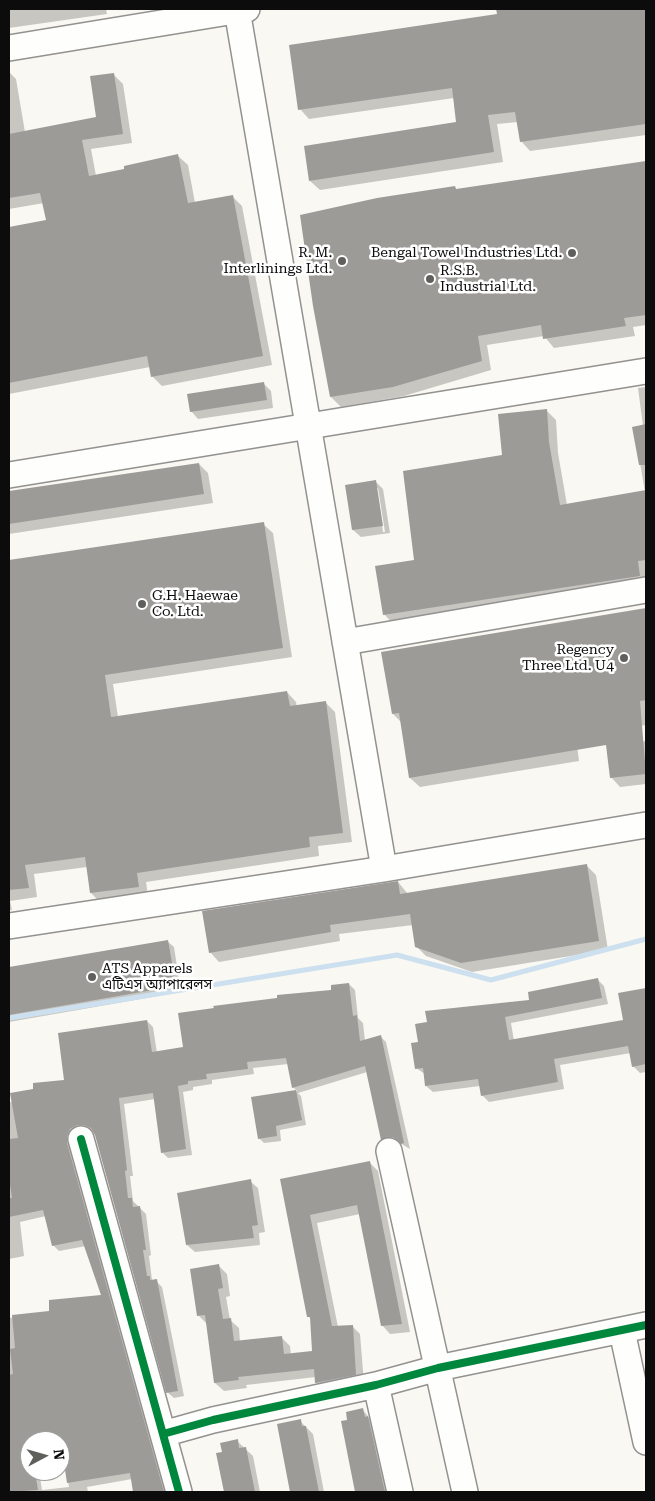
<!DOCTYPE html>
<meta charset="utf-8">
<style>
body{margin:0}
#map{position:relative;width:655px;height:1501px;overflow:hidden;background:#faf8f2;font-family:"Roboto Serif",serif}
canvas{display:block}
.frame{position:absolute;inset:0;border:10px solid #0c0c0c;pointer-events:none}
.north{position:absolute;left:20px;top:1431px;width:50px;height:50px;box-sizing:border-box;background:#fff;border:1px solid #9e9e9e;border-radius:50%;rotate:84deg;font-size:14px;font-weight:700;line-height:20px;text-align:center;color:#0c0c0c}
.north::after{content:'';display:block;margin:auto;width:18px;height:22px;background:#5f5f5c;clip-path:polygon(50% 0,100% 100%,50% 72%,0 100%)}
</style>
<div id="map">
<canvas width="655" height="1501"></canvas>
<div class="frame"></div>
<div class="north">N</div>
</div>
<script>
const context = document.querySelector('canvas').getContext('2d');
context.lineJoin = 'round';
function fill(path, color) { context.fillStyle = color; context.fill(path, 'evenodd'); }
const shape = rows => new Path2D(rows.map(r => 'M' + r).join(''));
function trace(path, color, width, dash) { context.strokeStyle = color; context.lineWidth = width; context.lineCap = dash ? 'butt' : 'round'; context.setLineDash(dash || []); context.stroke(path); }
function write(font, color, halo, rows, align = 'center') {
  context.font = font + ' "Roboto Serif","Noto Sans Bengali",serif'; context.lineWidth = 5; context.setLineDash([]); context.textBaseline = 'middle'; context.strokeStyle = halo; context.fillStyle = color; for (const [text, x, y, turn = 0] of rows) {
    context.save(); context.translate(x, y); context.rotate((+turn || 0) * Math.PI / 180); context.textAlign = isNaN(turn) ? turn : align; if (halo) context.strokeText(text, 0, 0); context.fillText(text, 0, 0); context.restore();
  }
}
const shadow = shape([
 [9,9,106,9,107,14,9,28],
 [497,9,646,9,646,135,530,151,521,141,518,122,497,124,503,162,320,190,310,181,457,123,454,98,309,119,300,109,498,16],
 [9,72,16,79,25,132,98,118,113,74,123,84,132,143,91,149,96,176,126,170,178,156,188,165,195,203,232,196,242,206,272,365,162,386,152,376,150,367,9,394,9,228,47,221,44,203,9,209],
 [646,162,646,325,633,327,635,336,554,348,544,336,487,345,491,370,404,396,341,407,331,397,314,306,455,188,457,190],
 [263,383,271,391,273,408,198,419,191,411],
 [646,387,646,585,393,624,384,614,416,561,504,456,546,410,556,420,558,453,567,505,645,492,634,428,643,426,638,388],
 [199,464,208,473,213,503,9,534,9,493],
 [375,481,383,489,390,533,361,537,353,530],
 [376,488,378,488,385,532,383,532],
 [263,524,273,533,292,657,113,684,118,717,287,692,296,702,297,707,326,703,335,712,352,842,318,846,319,856,146,882,148,896,100,902,91,893,87,867,34,874,37,897,10,901,12,910,9,910,9,562],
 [646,610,646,725,576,737,579,761,420,787,410,778,401,722,393,714,578,622],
 [646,741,646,784,620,787,611,777,607,745],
 [586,865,596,875,608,950,472,972,426,956,416,946,413,925,339,934,340,941,219,962,210,952,398,882,408,894],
 [167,941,174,947,181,992,9,1022,9,968],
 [597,979,604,986,608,1004,511,1023,514,1041,625,1021,620,994,646,989,646,1072,640,1073,633,1066,631,1053,560,1065,564,1089,489,1102,482,1095,480,1086,433,1092,426,1086,425,1074,416,1068,531,1001],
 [349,984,355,990,358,1018,363,1023,365,1041,380,1036,386,1042,410,1149,400,1143,388,1145,382,1139,367,1072,298,1093,301,1096,306,1125,280,1130,281,1141,264,1143,259,1138,253,1098,297,1091,293,1087,288,1064,253,1068,254,1074,212,1080,212,1084,193,1087,193,1090,183,1092,192,1155,168,1158,162,1152,155,1099,124,1104,133,1176,130,1176,133,1201,146,1214,151,1255,149,1256,152,1280,156,1281,162,1287,184,1396,174,1398,167,1392,96,1134,92,1131,84,1131,168,1492,134,1492,132,1479,87,1487,88,1492,10,1492,9,1318,51,1312,102,1297,86,1246,59,1251,53,1245,46,1216,20,1222,24,1256,9,1259,9,1103,35,1090,65,1081,147,1021,153,1027,157,1053,185,1048],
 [30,1441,62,1442,69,1487,42,1490,39,1471,30,1471],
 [370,1163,378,1171,410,1332,390,1334,382,1325,360,1214,317,1223,338,1327,352,1326,360,1334,364,1383,324,1391,316,1383,316,1377,246,1385,247,1388,224,1391,215,1383,207,1324,199,1316,218,1265,227,1274,230,1296,226,1297,230,1320,239,1328,240,1342,281,1337,290,1346,291,1355,314,1352,311,1319,309,1317,281,1180],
 [250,1181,258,1188,265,1232,259,1233,260,1245,195,1252,187,1245],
 [362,1409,375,1425,390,1492,356,1492,343,1422,349,1421],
 [300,1421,313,1434,324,1492,291,1492,279,1425],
 [237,1441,253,1456,260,1492,225,1492,218,1454,223,1453]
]);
const stream = shape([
 [9,1018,397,955,491,980,646,939]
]);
const building = shape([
 [496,9,646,9,646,124,520,142,515,112,488,115,494,152,309,181,304,146,456,122,452,88,298,110,289,45,497,14],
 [114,73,123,134,82,140,89,176,124,169,124,166,178,154,188,203,233,195,263,356,151,377,147,356,9,383,9,227,46,220,40,193,9,198,9,134,96,117,90,76],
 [646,161,646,315,624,318,626,326,543,339,541,325,478,336,482,361,393,387,330,397,313,306,300,215,377,198,455,186,456,189],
 [264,382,267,400,190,412,187,394],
 [547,409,549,442,560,505,646,490,646,560,638,561,640,576,383,615,375,566,414,560,403,471,502,455,498,414],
 [646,424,646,465,639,465,632,427],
 [199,463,204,494,9,524,9,491],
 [376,480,383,526,352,530,345,485],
 [264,522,283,648,105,675,111,717,287,691,290,706,326,701,343,833,309,837,310,847,137,873,139,887,90,893,85,857,25,865,29,888,9,890,9,560],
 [646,608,646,700,640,701,646,774,610,778,606,745,409,778,399,713,392,714,381,652],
 [587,864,599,941,461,963,415,947,410,914,330,925,331,932,209,953,202,911,398,881,400,894],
 [168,940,176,986,9,1015,9,967],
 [598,978,602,998,505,1017,509,1040,623,1020,618,993,646,988,646,1064,632,1067,628,1046,554,1059,558,1082,481,1096,478,1079,425,1086,423,1068,415,1069,411,1043,418,1042,415,1024,427,1022,425,1011,529,1000,528,992],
 [349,983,353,1016,357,1015,360,1041,381,1035,404,1143,401,1144,393,1137,381,1140,365,1066,292,1088,286,1058,247,1062,248,1069,206,1074,207,1079,188,1081,188,1084,178,1086,186,1149,161,1153,153,1093,119,1098,127,1170,125,1171,128,1198,132,1198,133,1207,140,1206,146,1250,143,1250,147,1276,150,1276,150,1280,157,1279,178,1391,166,1393,95,1135,91,1128,84,1125,77,1125,70,1129,67,1136,67,1143,164,1492,133,1492,130,1473,67,1483,60,1436,30,1440,30,1471,35,1471,38,1490,9,1492,9,1375,13,1374,10,1349,15,1348,12,1315,49,1311,49,1300,101,1295,82,1240,52,1246,43,1210,9,1217,9,1198,12,1198,9,1178,9,1139,18,1138,10,1093,33,1089,33,1083,64,1080,58,1033,147,1020,152,1052,183,1047,178,1013,214,1008,213,1006,277,998,277,995,331,990,331,985],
 [296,1090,302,1120,276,1126,277,1136,258,1139,251,1097],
 [370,1161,402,1324,381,1326,357,1205,310,1215,332,1326,353,1325,356,1375,315,1383,314,1369,238,1377,239,1380,214,1383,205,1315,197,1316,190,1269,219,1264,223,1288,218,1289,223,1319,231,1318,234,1341,282,1336,284,1354,312,1351,310,1317,307,1317,280,1179],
 [251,1179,258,1225,252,1226,254,1238,186,1245,177,1193],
 [363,1408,365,1417,368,1416,385,1492,355,1492,341,1421,347,1420,346,1412],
 [301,1419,302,1426,306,1426,319,1492,290,1492,277,1424],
 [238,1439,239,1448,246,1447,255,1492,224,1492,216,1453,222,1452,220,1443]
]);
const minor = shape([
 [237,10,384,869],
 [9,48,247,9],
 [9,475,646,371],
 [345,642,646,590],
 [9,926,384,869,646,825],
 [81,1139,179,1492],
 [389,1151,465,1492],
 [622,1331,646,1442],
 [376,1385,400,1492],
 [163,1434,213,1420,376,1385,438,1368,646,1325]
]);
const cycleway = shape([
 [81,1139,179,1492],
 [163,1434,213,1420,376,1385,438,1368,646,1325]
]);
const markers = [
 [572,253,5,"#5f5f5c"],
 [342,261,5,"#5f5f5c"],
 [430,279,5,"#5f5f5c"],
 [142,604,5,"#5f5f5c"],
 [624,658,5,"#5f5f5c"],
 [92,977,5,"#5f5f5c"]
];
const poiNames = [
 ["R. M.",332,253],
 ["Interlinings Ltd.",332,269],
 ["Bengal Towel Industries Ltd.",562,253],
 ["R.S.B.",440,271,"left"],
 ["Industrial Ltd.",440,287,"left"],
 ["G.H. Haewae",152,596,"left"],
 ["Co. Ltd.",152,612,"left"],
 ["Regency",614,650],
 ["Three Ltd. U4",614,666],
 ["ATS Apparels",102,969,"left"],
 ["এটিএস অ্যাপারেলস",102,985,"left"]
];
fill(shadow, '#0003');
trace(stream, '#cce0ef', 5);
fill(building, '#9d9b97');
trace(minor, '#939290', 28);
trace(minor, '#fefefd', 25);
trace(cycleway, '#00873e', 8);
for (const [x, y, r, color] of markers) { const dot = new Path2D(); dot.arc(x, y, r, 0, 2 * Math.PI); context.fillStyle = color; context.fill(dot); trace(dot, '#fff', 2); }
write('14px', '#0c0c0c', '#fff', poiNames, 'right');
</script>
